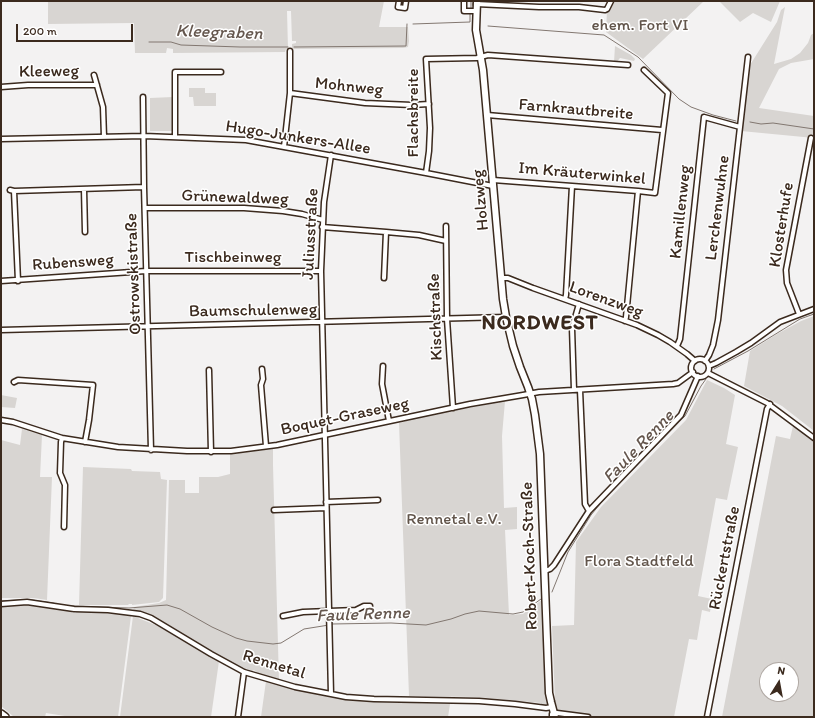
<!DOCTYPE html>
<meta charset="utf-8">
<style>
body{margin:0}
#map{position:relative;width:815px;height:718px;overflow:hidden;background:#f3f2f2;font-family:Itim,sans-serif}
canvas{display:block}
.frame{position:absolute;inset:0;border:2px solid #3b2a1e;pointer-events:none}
.north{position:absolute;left:759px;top:662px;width:40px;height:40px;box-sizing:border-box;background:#fff;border:1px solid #b1aaa5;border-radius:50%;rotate:11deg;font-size:11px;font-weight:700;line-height:16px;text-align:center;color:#3b2a1e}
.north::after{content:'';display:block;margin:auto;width:14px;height:18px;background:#3b2a1e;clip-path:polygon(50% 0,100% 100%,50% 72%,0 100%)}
.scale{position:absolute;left:16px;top:24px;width:117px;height:18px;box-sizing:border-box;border:2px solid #3b2a1e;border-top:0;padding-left:5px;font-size:12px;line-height:14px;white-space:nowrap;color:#3b2a1e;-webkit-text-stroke:3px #fff;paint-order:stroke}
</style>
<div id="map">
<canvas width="815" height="718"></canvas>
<div class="frame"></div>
<div class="north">N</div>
<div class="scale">200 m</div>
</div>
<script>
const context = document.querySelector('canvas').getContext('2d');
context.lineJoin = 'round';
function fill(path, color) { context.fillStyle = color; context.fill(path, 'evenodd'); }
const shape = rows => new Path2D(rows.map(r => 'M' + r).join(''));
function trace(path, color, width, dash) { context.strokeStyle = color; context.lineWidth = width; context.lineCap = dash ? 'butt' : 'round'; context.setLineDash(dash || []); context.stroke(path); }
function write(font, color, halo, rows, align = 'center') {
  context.font = font + ' Itim,sans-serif'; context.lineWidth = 3; context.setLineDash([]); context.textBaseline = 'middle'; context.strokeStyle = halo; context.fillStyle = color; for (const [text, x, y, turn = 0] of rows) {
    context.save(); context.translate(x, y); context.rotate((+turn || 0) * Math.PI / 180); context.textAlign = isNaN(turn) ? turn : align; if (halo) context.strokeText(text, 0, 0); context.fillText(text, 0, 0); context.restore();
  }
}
const green = shape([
 [48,1,384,1,379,27,408,27,409,41,408,47,403,48,294,49,292,48,292,44,296,43,296,41,292,41,291,11,287,11,288,49,286,49,285,52,173,53,173,49,167,48,166,53,135,53,134,23,48,24],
 [612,1,704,1,643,59,606,32,607,10],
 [719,1,780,1,771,22,753,13,740,22],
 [785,7,774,64,791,59,800,53,808,43,811,35,814,33,814,59,791,63,779,69,759,108,814,116,814,138,741,131,748,71,750,65,777,22,781,10],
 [615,46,631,55,635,59,634,61,620,58,616,63,614,62],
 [189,88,205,88,205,93,216,93,216,106,194,106,193,97,189,97],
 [173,97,173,131,150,131,150,98],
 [814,316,814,431,782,406,744,386,750,351,777,334,801,321],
 [707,380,724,388,735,395,726,444,738,447,727,500,716,498,698,596,712,599,710,612,702,610,697,640,689,639,674,717,596,717,559,712,555,701,552,626,574,625,576,542,601,507,686,420],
 [1,395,17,398,15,408,1,407],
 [505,401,502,436,504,508,517,507,517,529,505,530,509,615,523,614,543,599,547,704,545,706,541,705,541,703,477,697,409,696,399,423,421,417],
 [793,426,814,441,814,717,722,717,776,436,790,439],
 [767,670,791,670,791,694,767,694],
 [22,429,42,435,40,477,52,477,47,600,34,598,1,598,1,440,20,445],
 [273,449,273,465,279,681,258,673,254,670,252,671,235,664,215,654,212,651,155,618,143,612,133,611,134,607,159,603,166,600,169,480,185,480,185,493,199,493,199,477,218,477,230,474,230,454],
 [83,467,131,469,132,471,160,472,161,479,167,480,163,598,159,602,132,605,132,604,129,604,128,605,79,605],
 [20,604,33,605,71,611,72,613,76,613,77,611,130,615,131,616,118,717,71,717,46,713,45,717,14,717,1,706,1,606],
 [133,616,158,626,219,661,211,717,120,717],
 [266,681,300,691,342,698,378,702,450,704,448,717,261,717]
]);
const stream = shape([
 [471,10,471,1],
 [413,24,470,22,470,13],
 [488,26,604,35,638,57,679,99,691,107,713,115,736,121],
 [149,42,171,42,181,45,240,47,288,47],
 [294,47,406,46,407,24],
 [750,122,761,124,773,123,814,129],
 [714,369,748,351,800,319,814,314],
 [552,592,568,552,591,515,605,498,685,416,701,386,706,379],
 [1,601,19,600,32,600,53,603,64,606],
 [71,606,129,608,167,605,180,609,212,627,236,638,247,641,273,644,281,643,304,629,329,625],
 [332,624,391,623,426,625,451,619,465,614,479,611,513,614,523,612,541,599]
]);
const street = shape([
 [399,1,398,7,405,8,406,1],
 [464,1,464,11,476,11],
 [476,4,539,7,579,7,605,10,607,9,611,1],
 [94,75,103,107,104,137],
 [1,87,28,85,97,85],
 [290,93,365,103,412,105,429,104],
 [143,97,144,187,151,450],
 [487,115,662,130],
 [175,137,175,72,221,72],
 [1,139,144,136,246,140,426,173,493,186],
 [284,147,290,93,290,51],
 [331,155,324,202,321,271,331,694],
 [426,173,429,151,430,128,426,59,477,58,488,55,628,65],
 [493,180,638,191,655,193,668,93,644,70],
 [84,189,85,232],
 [10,190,14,191,144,187],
 [14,191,18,281],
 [145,208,244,208,283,211,302,214,323,220],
 [446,226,447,319,453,408],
 [322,227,386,232,419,235,446,241],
 [384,278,386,232],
 [502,278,508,278,533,288,637,325,658,335,670,342,687,354,695,361],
 [1,281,146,271,321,271],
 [565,299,566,295,572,186],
 [799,314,787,283,786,270,811,138],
 [625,321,626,317,638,191],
 [1,330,506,317],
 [677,346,680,339,704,117,740,127],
 '691 368a9 9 0 1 1 18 0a9 9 0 1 1-18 0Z',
 [705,361,709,355,713,345,718,320,748,57],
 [383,366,382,384,389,421],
 [709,366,716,363,736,352,751,343,780,322,814,309],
 [262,369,263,379,261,385,266,446],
 [209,370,211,452],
 [708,373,767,403,814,438],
 [14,382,18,380,93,385,89,420,85,442],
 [574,390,572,328,579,304],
 [580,390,585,504,589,511],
 [1,420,13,422,62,438,118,447,187,451,231,451,277,445,470,404,523,395,539,392,673,384,678,383,693,372],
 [62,438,61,442,60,473,65,485,64,527],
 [326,502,378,500],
 [274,510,326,508],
 [545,571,550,569,554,565,589,511,681,415,698,376],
 [1,604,27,602,74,609,108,610,140,614,151,618,211,654,244,672,295,687,331,694,346,697,374,699,479,701,515,704,546,708,552,707],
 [283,616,303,612,356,610,364,606,370,606],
 [238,717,244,672],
 [552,717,552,714,557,713,588,717],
 [707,717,767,409,770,404]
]);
const secondary = shape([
 [477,1,476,30,483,70,503,299,506,317,513,346,520,367,528,387,532,399,535,415,540,454,549,693,551,702,555,717]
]);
const primary = shape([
 [1,714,5,717]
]);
const parkNames = [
 ["ehem. Fort VI",640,26],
 ["Rennetal e.V.",454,520],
 ["Flora Stadtfeld",639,562]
];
const streetNames = [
 ["Kleeweg",49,72,-1],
 ["Mohnweg",349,87,6],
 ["Farnkrautbreite",576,110,5],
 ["Flachsbreite",414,113,-90],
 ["Hugo-Junkers-Allee",298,138,9],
 ["Im Kräuterwinkel",582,174,5],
 ["Grünewaldweg",235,198,2],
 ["Holzweg",481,200,-95],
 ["Lerchenwuhne",718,208,-83],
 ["Kamillenweg",681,212,-84],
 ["Klosterhufe",782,225,-81],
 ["Juliusstraße",311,234,-87],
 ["Tischbeinweg",233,258],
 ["Rubensweg",73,263,-4],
 ["Ostrowskistraße",134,274,-92],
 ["Lorenzweg",606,300,20],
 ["Baumschulenweg",253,311,-1],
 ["Kischstraße",436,317,-92],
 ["Boquet-Graseweg",345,417,-12],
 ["Robert-Koch-Straße",530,556,-92],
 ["Rückertstraße",725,558,-79],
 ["Rennetal",274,665,17]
];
const waterNames = [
 ["Kleegraben",219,33,2],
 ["Faule Renne",639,447,-46],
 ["Faule Renne",363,615,-2]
];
const districtNames = [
 ["NORDWEST",540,324]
];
fill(green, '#d8d5d2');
trace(stream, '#827770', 1);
trace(street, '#3b2a1e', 7);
trace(secondary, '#3b2a1e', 9);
trace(primary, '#3b2a1e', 10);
trace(street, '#fff', 4);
trace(secondary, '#fff', 6);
trace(primary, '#fff', 7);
write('17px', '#62554b', '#fff', parkNames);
write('17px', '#3b2a1e', '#fff', streetNames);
write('italic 18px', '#65574e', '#fff', waterNames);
context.letterSpacing = '1px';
write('bold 21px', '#3b2a1e', '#fff', districtNames);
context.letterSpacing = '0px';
</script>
